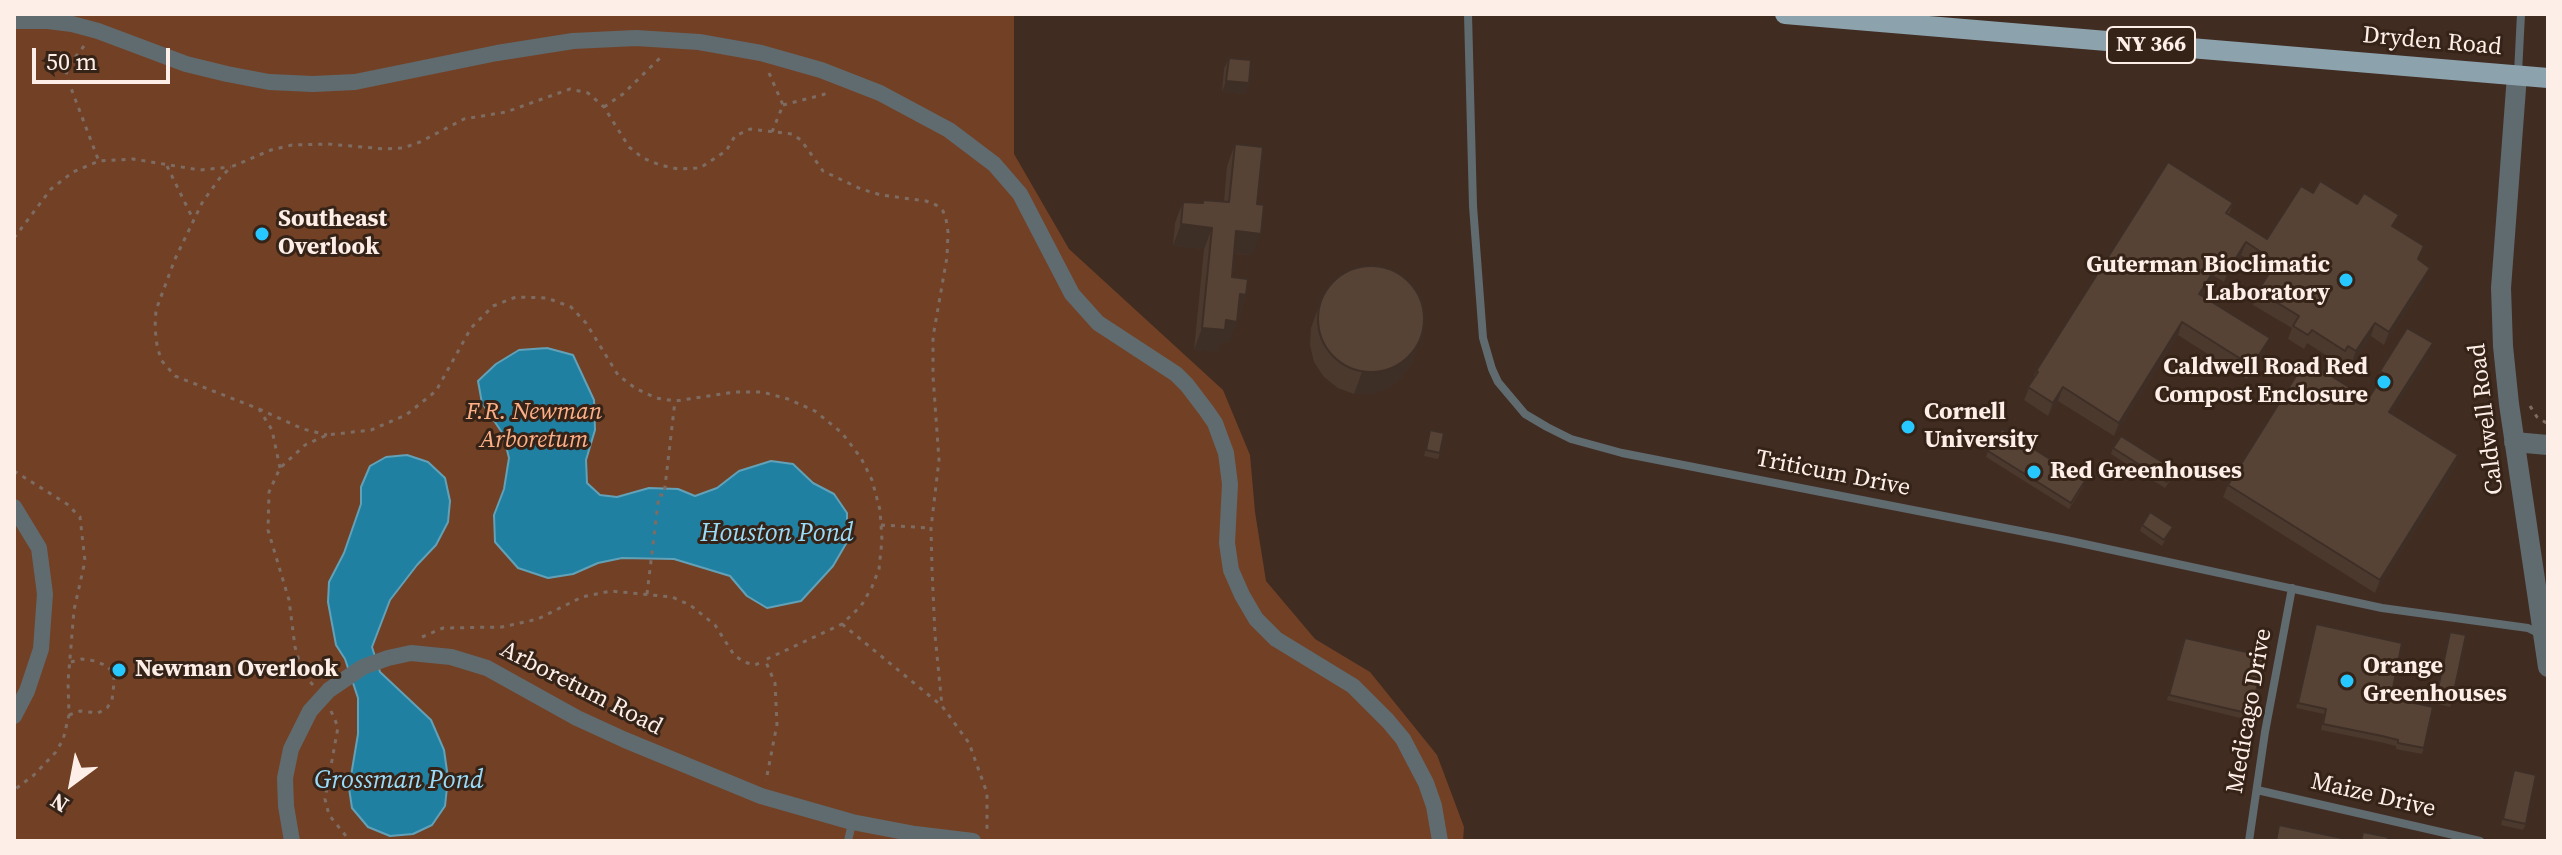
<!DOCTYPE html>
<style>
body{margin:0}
#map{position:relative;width:2562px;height:855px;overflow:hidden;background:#412c22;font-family:"Source Serif 4",serif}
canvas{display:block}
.frame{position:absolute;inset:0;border:16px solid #fdefe8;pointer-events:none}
.north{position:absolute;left:32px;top:743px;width:80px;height:80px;-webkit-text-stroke:6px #362318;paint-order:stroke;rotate:212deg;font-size:22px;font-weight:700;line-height:32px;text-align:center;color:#fdefe8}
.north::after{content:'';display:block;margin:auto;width:28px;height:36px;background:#fdefe8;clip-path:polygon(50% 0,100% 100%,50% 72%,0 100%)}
.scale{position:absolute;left:32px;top:48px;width:138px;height:36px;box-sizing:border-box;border:4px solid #fdefe8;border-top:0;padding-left:10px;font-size:24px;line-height:28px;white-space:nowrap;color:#fdefe8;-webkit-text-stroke:6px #362318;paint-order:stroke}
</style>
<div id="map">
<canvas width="2562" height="855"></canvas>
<div class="frame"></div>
<div class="north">N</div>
<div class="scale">50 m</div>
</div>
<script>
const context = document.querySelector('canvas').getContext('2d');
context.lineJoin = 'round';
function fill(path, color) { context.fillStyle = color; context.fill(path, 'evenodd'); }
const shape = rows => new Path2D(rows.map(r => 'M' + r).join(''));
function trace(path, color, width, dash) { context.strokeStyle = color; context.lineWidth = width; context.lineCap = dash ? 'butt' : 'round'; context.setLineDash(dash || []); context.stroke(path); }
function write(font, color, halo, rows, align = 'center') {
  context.font = font + ' "Source Serif 4",serif'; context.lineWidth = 6; context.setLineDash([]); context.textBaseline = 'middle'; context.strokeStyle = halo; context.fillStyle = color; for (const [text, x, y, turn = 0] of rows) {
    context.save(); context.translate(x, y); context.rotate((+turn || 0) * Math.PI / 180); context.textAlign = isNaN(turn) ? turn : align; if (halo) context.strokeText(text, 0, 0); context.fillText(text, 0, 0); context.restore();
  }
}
const green = shape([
 [14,14,1014,14,1014,154,1069,249,1223,390,1250,455,1255,512,1266,581,1315,639,1370,672,1437,755,1464,827,1463,841,14,841]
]);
const water = shape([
 [547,348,573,355,594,400,595,430,586,460,587,483,600,495,617,497,649,488,678,489,695,496,717,488,739,471,771,461,793,464,813,483,834,494,847,513,847,542,833,566,801,601,767,608,747,596,730,576,674,559,622,558,598,563,573,574,548,578,518,568,495,542,494,515,504,489,509,458,503,434,482,403,478,381,496,364,519,350,547,348],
 [407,455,428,462,445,478,450,501,448,522,436,545,417,565,390,600,372,647,380,672,431,720,444,750,448,778,445,806,432,825,413,834,390,836,368,827,352,808,349,788,358,734,358,698,345,659,336,645,328,602,329,582,344,553,361,504,361,487,370,466,386,457,407,455]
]);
const path = shape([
 [84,46,69,65,66,75,98,159],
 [769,73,783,105,772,132],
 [783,105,822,95,829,92],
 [604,107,623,94,661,57],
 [167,166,193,219],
 [14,238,51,189,73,172,99,161,133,159,200,170,231,167],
 [2530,406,2537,417,2548,424],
 [259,409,303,429,327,435],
 [280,468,272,430,259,409,175,376,161,360,157,345,155,328,156,310,175,259,202,203,219,179,231,167,271,150,292,145,328,144,385,149,403,148,420,142,464,119,506,112,570,89,588,93,604,107,629,147,643,158,660,165,678,169,700,168,726,151,735,136,750,129,792,134,801,140,823,171,861,189,881,195,926,201,936,205,943,211,946,219,948,232,947,257,933,337,933,376,939,460,931,528,932,569,935,635,942,706],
 [14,471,67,504,80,517,85,561,74,610,68,682,69,715,63,740,55,753,34,775,14,790],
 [881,525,931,528],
 [647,594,659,495,664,495,675,401],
 [842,624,942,706,969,743,987,793,987,829],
 [422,637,443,628,502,627,538,619,582,597,611,591,672,597,690,605,715,625,734,655,744,662,755,665,764,661],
 [313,685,303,674,295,647,289,600,268,530,269,492,280,468,305,445,327,435,371,430,406,415,436,391,471,328,493,306,516,297,547,298,571,307,586,323,618,375,635,388,656,398,675,401,735,392,762,392,788,399,815,411,842,433,861,458,872,480,880,510,882,540,879,569,872,587,861,606,842,624,765,660,775,683,777,724,766,781],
 [331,711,338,727,325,799,329,815,350,841],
 [69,715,80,711,98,713,107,708,112,700,114,683,114,674,107,666,95,661,82,659,71,662]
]);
const service = shape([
 [1468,14,1473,206,1483,338,1492,369,1498,382,1525,414,1547,427,1571,439,1622,453,2066,540,2382,608,2528,628,2540,634],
 [2518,73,2521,14],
 [2257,790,2480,841],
 [848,841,852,823],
 [2249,841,2265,732,2292,588]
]);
const minor = shape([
 [14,21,48,21,72,24,98,31,186,64,227,74,269,82,313,84,355,82,497,53,573,41,636,38,699,42,761,53,821,70,880,93,949,130,994,164,1020,194,1072,294,1098,323,1176,374,1187,385,1206,410,1215,423,1226,453,1230,484,1227,543,1231,570,1242,595,1256,619,1276,639,1353,686,1388,721,1403,739,1426,783,1434,806,1440,841],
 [14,507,39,548,45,594,41,649,27,691,14,716],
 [292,841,286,806,285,778,291,749,310,711,329,690,363,667,388,658,411,653,451,657,487,668,577,718,625,740,761,796,852,822,915,834,973,841]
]);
const tertiary = shape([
 [2517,75,2501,288,2503,346,2509,404,2548,667],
 [2514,442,2548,445]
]);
const primary = shape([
 [1785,14,2548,78]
]);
const wall = shape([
 [1229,58,1249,83,1245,94,1222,92,1224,69],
 [1235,144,1253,255,1234,254,1232,277,1246,295,1229,343,1221,342,1217,352,1194,350,1204,249,1173,246,1175,223,1183,202,1202,203,1203,200,1224,202,1227,166],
 [2313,193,2394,227,2419,260,2425,282,2384,345,2371,336,2351,365,2343,360,2340,364,2307,343,2304,349,2288,339,2292,328,2253,305,2258,291,2269,273,2241,255,2224,282,2214,276,2202,295,2265,351,2247,379,2178,335,2114,436,2058,401,2048,416,2024,400,2036,371,2233,203,2229,214,2267,239],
 [1319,306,1420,340,1412,362,1402,377,1389,388,1372,394,1354,394,1338,388,1324,377,1314,362,1310,345,1311,328],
 [2428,356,2392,413,2458,455,2454,468,2375,593,2223,497,2228,485,2368,399,2377,385,2375,384,2380,371],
 [1430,430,1440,453,1438,459,1424,456],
 [2113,448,2175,470,2173,476,2165,488,2111,454],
 [1988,451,2085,481,2083,487,2069,509,1986,457],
 [2142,525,2173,527,2162,546,2140,531],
 [2316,624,2391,698,2424,748,2422,754,2396,749,2396,746,2380,742,2321,730,2324,714,2296,708],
 [2450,632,2452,701,2450,707,2434,703],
 [2182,644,2251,714,2248,720,2167,700],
 [2514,770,2526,824,2523,830,2501,825]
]);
const shadedWall = shape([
 [1226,81,1249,83,1245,94,1222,92],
 [1181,224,1212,228,1204,249,1173,246],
 [1236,231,1261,234,1253,255,1229,253],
 [2246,242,2241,255,2224,282,2229,269],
 [2219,263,2214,276,2194,307,2199,294],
 [2430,268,2425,282,2384,345,2389,332],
 [1240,294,1246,295,1238,317],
 [1226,320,1237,322,1229,343,1221,342,1217,352,1194,350,1202,328],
 [2182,322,2178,335,2114,436,2119,423],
 [2375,323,2371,336,2351,365,2356,351],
 [2270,338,2265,351,2247,379,2252,366],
 [1420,340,1412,362,1402,377,1389,388,1372,394,1354,394,1362,372],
 [2433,343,2428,356,2385,425,2389,412],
 [2063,387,2058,401,2048,416,2053,403],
 [2458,455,2454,468,2375,593,2380,580]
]);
const building = shape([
 [1229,58,1251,60,1249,83,1226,81,1229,58],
 [1235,144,1263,147,1257,204,1264,205,1261,234,1236,231,1232,277,1248,279,1246,295,1240,294,1237,322,1226,320,1225,330,1202,328,1212,228,1181,224,1183,202,1203,203,1203,200,1229,202,1235,144],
 [2168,162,2233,203,2226,213,2267,239,2301,186,2313,193,2320,181,2357,204,2364,193,2399,215,2392,226,2424,246,2418,259,2430,268,2389,332,2375,323,2356,351,2348,346,2345,351,2312,330,2308,335,2293,326,2299,316,2258,291,2276,262,2246,242,2229,269,2219,263,2199,294,2270,338,2252,366,2182,322,2119,423,2063,387,2053,403,2028,387,2038,372,2036,371,2168,162],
 '1318 319a53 53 0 1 1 106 0a53 53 0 1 1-106 0Z',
 [2407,328,2433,343,2389,412,2458,455,2380,580,2228,485,2306,360,2368,399,2384,374,2380,371,2407,328],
 [2002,429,2085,481,2071,503,1988,451,2002,429],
 [1430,430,1444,433,1440,453,1426,450,1430,430],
 [2121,436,2175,470,2167,482,2113,448,2121,436],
 [2150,512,2173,527,2164,540,2142,525,2150,512],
 [2316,624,2402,643,2391,698,2433,707,2424,748,2398,743,2398,740,2382,736,2323,724,2326,709,2298,703,2316,624],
 [2450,632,2466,635,2452,701,2436,698,2450,632],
 [2185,638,2264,656,2251,714,2169,695,2185,638],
 [2514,770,2536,775,2526,824,2503,819,2514,770],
 [2279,825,2356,841,2276,841,2279,825],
 [2363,832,2388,837,2387,841,2361,841,2363,832]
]);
const markers = [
 [262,234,8,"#27c8ff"],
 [2346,280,8,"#27c8ff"],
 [2384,382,8,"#27c8ff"],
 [1908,427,8,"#27c8ff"],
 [2034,472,8,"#27c8ff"],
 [119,670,8,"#27c8ff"],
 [2347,681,8,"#27c8ff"]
];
const shields = [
 [2151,45,88]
];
const shieldNames = [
 ["NY 366",2151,45]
];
const streetNames = [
 ["Dryden Road",2432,42,5],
 ["Caldwell Road",2487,419,-97],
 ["Triticum Drive",1833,474,11],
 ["Arboretum Road",581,689,27],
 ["Medicago Drive",2250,711,-80],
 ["Maize Drive",2373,796,13]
];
const poiNames = [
 ["Southeast",278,220],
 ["Overlook",278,248],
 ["Guterman Bioclimatic",2330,266,"right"],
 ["Laboratory",2330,294,"right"],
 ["Caldwell Road Red",2368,368,"right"],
 ["Compost Enclosure",2368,396,"right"],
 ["Cornell",1924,413],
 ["University",1924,441],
 ["Red Greenhouses",2050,472],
 ["Orange",2363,667],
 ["Greenhouses",2363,695],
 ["Newman Overlook",135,670]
];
const parkNames = [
 ["F.R. Newman",534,413],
 ["Arboretum",534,441]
];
const waterNames = [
 ["Houston Pond",777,534],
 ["Grossman Pond",399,781]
];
fill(green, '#724125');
fill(water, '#2080a2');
trace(water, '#62a1b7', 2);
trace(path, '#7e6c63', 3, [4, 6]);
trace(service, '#606b70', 8);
trace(minor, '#606b70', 16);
trace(tertiary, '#606b70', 20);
trace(primary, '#8ca3ae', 20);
fill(wall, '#4b392e');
fill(shadedWall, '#3d2e26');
fill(building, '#574236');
trace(building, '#3d2e26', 2);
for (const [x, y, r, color] of markers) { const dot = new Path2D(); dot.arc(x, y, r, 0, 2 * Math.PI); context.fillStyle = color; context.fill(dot); trace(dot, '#362318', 3); }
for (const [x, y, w] of shields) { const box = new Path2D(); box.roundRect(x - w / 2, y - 18, w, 36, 6); context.fillStyle = '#362318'; context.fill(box); trace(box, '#fdefe8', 2); }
write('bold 22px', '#fdefe8', null, shieldNames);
write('24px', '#fdefe8', '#362318', streetNames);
write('bold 24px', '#fdefe8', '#362318', poiNames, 'left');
write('italic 24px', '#fbb088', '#362318', parkNames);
write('italic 26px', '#9adbf8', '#362318', waterNames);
</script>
